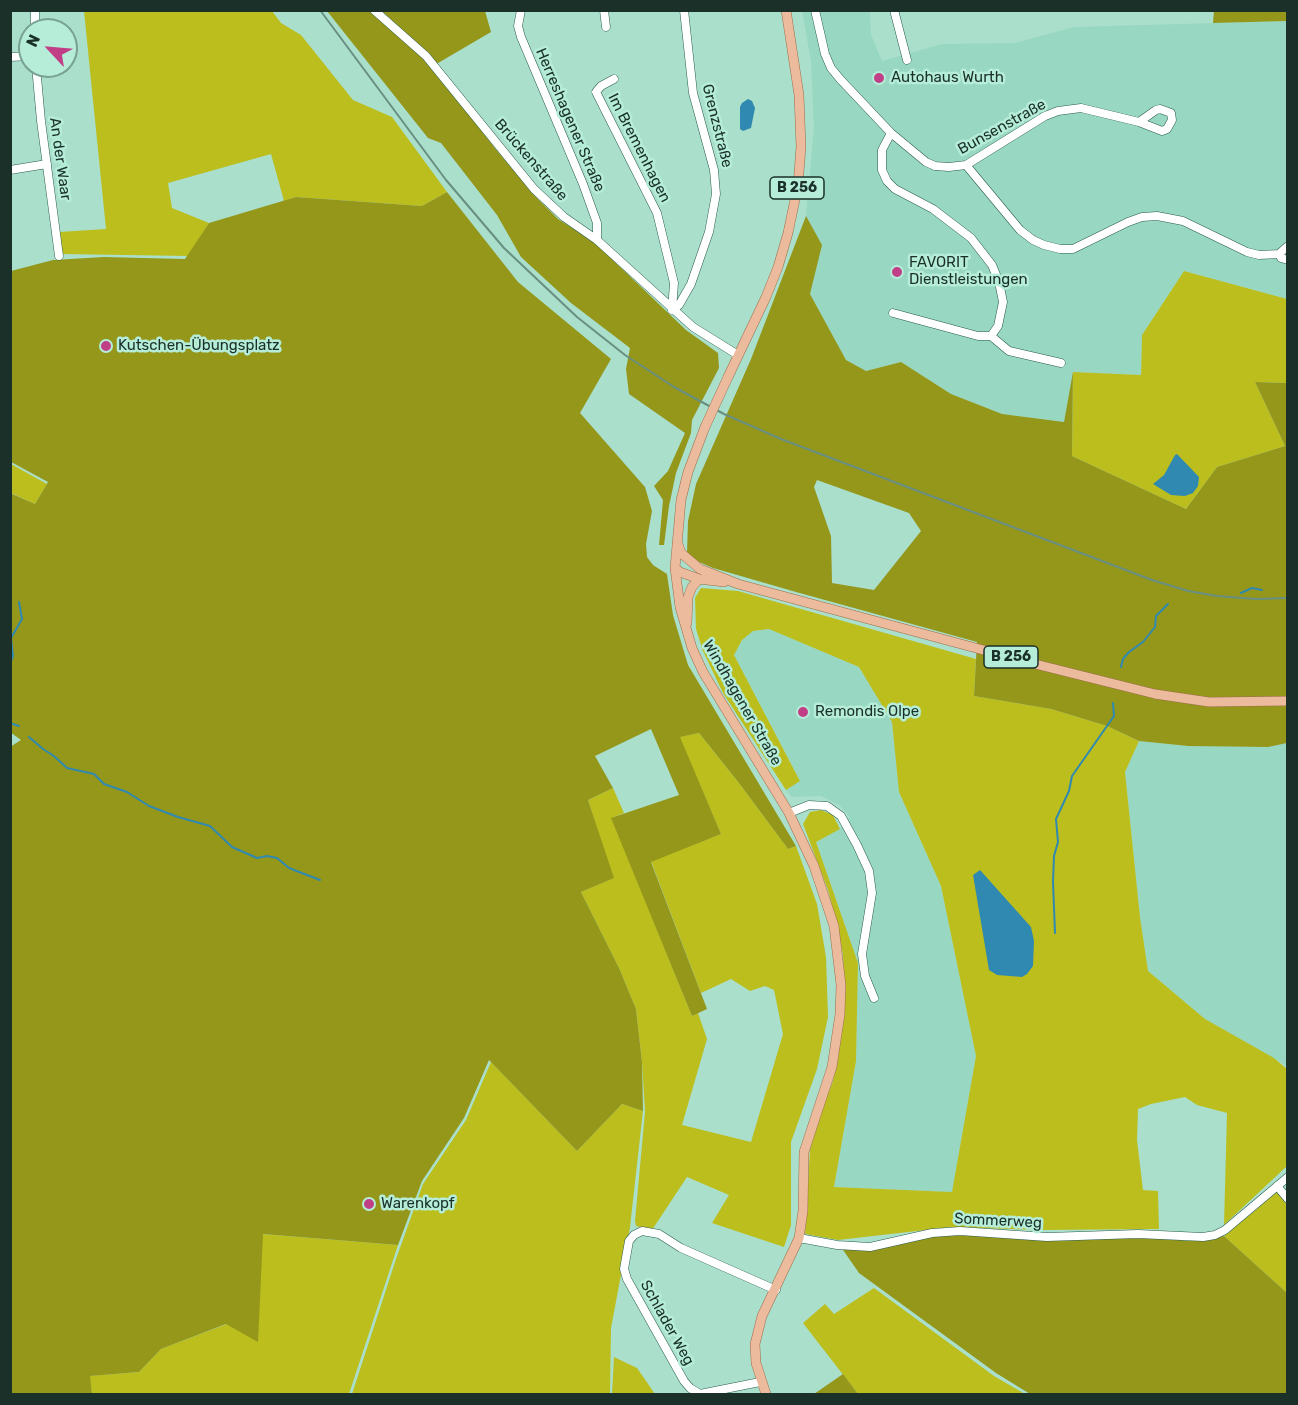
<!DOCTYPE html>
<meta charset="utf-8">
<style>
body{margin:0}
#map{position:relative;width:1298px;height:1405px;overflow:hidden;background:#aadfcc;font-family:Rubik,sans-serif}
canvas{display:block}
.frame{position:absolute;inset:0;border:12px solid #1a3029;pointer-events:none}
.north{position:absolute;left:18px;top:18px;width:60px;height:60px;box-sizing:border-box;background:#b6edd9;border:2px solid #78a193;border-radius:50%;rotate:296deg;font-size:16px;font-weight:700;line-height:24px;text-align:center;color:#1a3029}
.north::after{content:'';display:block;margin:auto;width:21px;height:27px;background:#c13f86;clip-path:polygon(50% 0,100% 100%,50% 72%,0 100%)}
</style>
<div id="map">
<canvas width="1298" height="1405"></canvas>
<div class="frame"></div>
<div class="north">N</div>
</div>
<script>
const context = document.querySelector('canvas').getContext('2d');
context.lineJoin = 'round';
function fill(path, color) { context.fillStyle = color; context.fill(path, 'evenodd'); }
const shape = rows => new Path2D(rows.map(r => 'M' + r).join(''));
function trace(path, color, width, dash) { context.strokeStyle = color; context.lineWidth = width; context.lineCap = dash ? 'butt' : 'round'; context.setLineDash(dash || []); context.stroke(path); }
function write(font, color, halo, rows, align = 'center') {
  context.font = font + ' Rubik,sans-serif'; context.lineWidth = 5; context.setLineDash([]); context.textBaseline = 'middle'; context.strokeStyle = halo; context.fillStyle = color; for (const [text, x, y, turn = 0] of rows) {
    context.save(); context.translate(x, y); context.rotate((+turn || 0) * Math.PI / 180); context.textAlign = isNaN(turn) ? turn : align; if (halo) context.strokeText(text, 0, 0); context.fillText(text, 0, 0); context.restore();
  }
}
const built = shape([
 [802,11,870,11,871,35,882,61,942,44,1015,43,1074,27,1287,21,1287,299,1184,271,1142,335,1141,375,1074,372,1064,422,1002,414,951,394,901,362,865,371,846,360,810,294,821,245,806,216,814,128,811,61],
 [769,629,859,667,892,722,899,792,941,886,976,1056,952,1192,834,1187,856,1061,858,963,816,842,840,829,850,817,839,805,821,796,792,797,786,790,800,780,734,655,742,640,753,631],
 [1139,741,1188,746,1268,747,1287,743,1287,1066,1205,1019,1148,971,1140,917,1125,772]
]);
const green = shape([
 [84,11,272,11,281,23,301,35,353,100,392,117,447,192,422,206,296,197,284,201,271,154,168,183,172,208,209,223,188,256,62,254,59,232,106,229],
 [1184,271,1287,299,1287,383,1255,382,1285,446,1217,467,1186,509,1072,456,1073,372,1141,375,1142,335],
 [11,464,47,484,35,504,11,493],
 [701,588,738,591,976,659,974,696,1051,709,1107,726,1139,741,1125,772,1140,917,1148,971,1205,1019,1274,1058,1287,1069,1287,1166,1224,1225,1227,1113,1197,1105,1185,1097,1151,1104,1138,1109,1137,1140,1143,1190,1158,1191,1159,1229,1042,1230,952,1227,838,1240,805,1234,810,1150,814,1131,833,1081,845,1013,843,955,836,920,828,890,803,824,810,812,821,810,833,815,840,829,816,842,858,963,856,1061,834,1187,952,1192,976,1056,941,886,899,792,892,722,859,667,769,629,753,631,742,640,734,655,800,781,786,790,723,693,703,651,696,629,695,598],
 [699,733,739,783,788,849,796,846,817,904,826,957,828,1017,817,1069,791,1142,791,1225,784,1247,712,1223,729,1195,687,1177,652,1230,636,1226,635,1221,645,1112,642,1062,636,1009,619,968,581,892,613,878,588,800,613,788,624,813,612,818,692,1016,698,1013,707,1039,682,1125,751,1142,783,1034,774,990,765,986,750,991,731,979,701,993,651,861,721,834,679,737],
 [491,1062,577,1151,622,1104,643,1111,630,1227,611,1328,610,1394,352,1394,396,1259,423,1184,466,1120],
 [1277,1192,1287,1205,1287,1293,1224,1236],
 [262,1234,398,1245,349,1394,92,1394,89,1376,139,1372,161,1349,227,1324],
 [874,1288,994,1376,1025,1394,858,1394,803,1323,825,1304,834,1314],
 [614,1357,637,1368,655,1394,612,1394]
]);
const forest = shape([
 [327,11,485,11,491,32,433,66,494,147,535,196,558,219,594,242,686,330,718,353,719,368,692,420,691,433,676,473,669,506,664,545,659,545,663,500,654,486,668,471,685,433,629,394,626,369,630,348,571,303,521,257,497,215,441,143,428,138],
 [1214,11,1287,11,1287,21,1213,23],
 [447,192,518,282,611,359,580,413,645,487,652,511,646,544,647,557,653,565,667,574,673,615,688,665,796,846,788,849,739,783,699,733,680,737,721,834,651,862,707,1009,692,1016,611,818,679,795,651,729,595,756,613,788,588,800,614,878,581,892,619,968,636,1009,642,1062,643,1111,622,1104,577,1151,489,1060,464,1118,422,1181,398,1245,263,1234,258,1342,226,1324,161,1349,139,1372,90,1376,92,1394,11,1394,10,747,21,740,10,732,10,493,35,504,48,482,11,462,11,271,53,260,104,257,185,259,209,223,296,197,422,206],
 [806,216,822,245,810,294,846,360,866,371,901,362,951,394,1002,414,1064,422,1073,372,1072,456,1186,509,1217,467,1285,446,1255,382,1287,383,1287,743,1268,747,1188,746,1139,741,1107,726,1051,709,974,696,977,642,796,592,713,568,692,559,687,553,688,521,696,484,751,359],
 [817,480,909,513,921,531,874,590,832,583,831,536,814,487],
 [946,1234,1137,1235,1189,1241,1224,1236,1287,1293,1287,1394,1030,1394,996,1373,859,1273,841,1247],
 [843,1374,858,1394,814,1394]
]);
const water = shape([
 [748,99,752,101,755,108,751,128,743,131,740,129,740,107,742,103],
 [1177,454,1199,477,1198,486,1193,493,1185,496,1171,495,1153,484,1164,475,1175,455],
 [980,870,1031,927,1034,941,1033,966,1027,974,1022,977,997,975,989,970,973,875]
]);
const stream = shape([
 [1241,593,1252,588,1262,590],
 [10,664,13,656,11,638,22,619,19,602],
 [1121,667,1123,659,1129,652,1143,642,1155,627,1156,616,1168,604],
 [10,723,19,726],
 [29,737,43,749,54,756,67,768,94,774,104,784,127,792,149,806,178,817,210,826,232,847,257,858,267,856,277,858,289,868,320,880],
 [1055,933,1053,882,1054,856,1058,842,1056,819,1069,791,1072,776,1114,716,1113,703]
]);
const minor = shape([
 [35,10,35,30],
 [374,10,426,56,534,189,564,217,597,240,693,327,738,355],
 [521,10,518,26,521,37,583,184,597,223,597,240],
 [604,10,606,27],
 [815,10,825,54,831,68,840,79,891,133,926,162,935,166,949,167,966,165,1045,116,1058,111,1081,108,1139,122,1162,131,1167,129,1172,120,1171,113,1160,109,1156,110,1139,122],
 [894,10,907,60],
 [10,57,30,56],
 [36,66,41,121,59,256],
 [614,79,601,86,596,92,657,213,674,283,672,310],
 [891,133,882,150,882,170,887,181,895,189,933,209,971,238,992,265,999,282,1003,302,998,326,991,336,978,336,893,313],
 [966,165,1020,230,1033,240,1044,245,1060,249,1073,249,1128,222,1142,217,1157,216,1183,221,1247,252,1259,255,1280,254],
 [10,170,47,164],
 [1288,246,1280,253,1281,258,1288,260],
 [672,310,679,305,691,284,709,232,716,194,714,170,693,93,684,10],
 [991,336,1009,351,1061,363],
 [789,813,809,805,827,806,841,816,857,845,869,871,872,893,862,954,865,976,874,998],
 [1277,1186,1288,1199],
 [799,1238,837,1245,870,1247,932,1233,960,1231,1047,1237,1138,1234,1203,1237,1215,1235,1225,1230,1288,1177],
 [700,1394,690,1388,684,1381,627,1279,624,1269,629,1241,634,1235,642,1231,659,1234,681,1248,776,1290],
 [700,1394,760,1382]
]);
const major = shape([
 [728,377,766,297,778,267,788,233,798,185,801,147,799,95,786,10],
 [705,427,688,472,681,500,675,568,680,607,692,648,703,672,789,813,814,866,834,926,841,985,840,1014,832,1067,804,1152,803,1211,799,1238,762,1316,755,1344,756,1363,766,1394],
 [678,544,681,553,700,569,738,584,1039,665,1155,694,1209,702,1288,701],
 [675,568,680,572,699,579,724,582],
 [687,623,688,597,692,587,699,579]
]);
const rail = shape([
 [320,10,446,180,504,248,577,317,625,355,674,387,724,414,781,439,1152,580,1188,591,1217,596,1256,599,1288,598]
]);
const majorBridge = shape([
 [705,427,728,377]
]);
const markers = [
 [879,78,6,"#c13f86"],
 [897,272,6,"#c13f86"],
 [106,346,6,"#c13f86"],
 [803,712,6,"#c13f86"],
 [369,1204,6,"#c13f86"]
];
const shields = [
 [797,188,54],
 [1011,657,54]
];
const shieldNames = [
 ["B 256",797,188],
 ["B 256",1011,657]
];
const poiNames = [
 ["Autohaus Wurth",891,78],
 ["FAVORIT",909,263],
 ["Dienstleistungen",909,280],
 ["Kutschen-Übungsplatz",118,346],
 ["Remondis Olpe",815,712],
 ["Warenkopf",381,1204]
];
const streetNames = [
 ["Herreshagener Straße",570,120,67],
 ["Grenzstraße",717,126,76],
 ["Bunsenstraße",1002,127,-29],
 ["Im Bremenhagen",639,148,63],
 ["An der Waar",60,159,82],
 ["Brückenstraße",531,160,49],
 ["Windhagener Straße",742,703,60],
 ["Sommerweg",998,1221,3],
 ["Schlader Weg",667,1323,61]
];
fill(built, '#98d7c1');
fill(green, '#bcbe1d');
fill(forest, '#95971b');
fill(water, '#3089b0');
trace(stream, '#3089b0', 2);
trace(minor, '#295c4c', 9);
trace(major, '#9b6c4a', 10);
trace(minor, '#fff', 8);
trace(major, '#ecbb9d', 9);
trace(rail, '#688f82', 2);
trace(majorBridge, '#9b6c4a', 10, []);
trace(majorBridge, '#ecbb9d', 9);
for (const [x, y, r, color] of markers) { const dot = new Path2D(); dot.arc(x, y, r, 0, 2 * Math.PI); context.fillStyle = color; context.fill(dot); trace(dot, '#b6edd9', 2); }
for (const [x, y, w] of shields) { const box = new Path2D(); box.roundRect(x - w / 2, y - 11, w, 22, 4.5); context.fillStyle = '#b6edd9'; context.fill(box); trace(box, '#1a3029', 1.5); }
write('bold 14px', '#1a3029', null, shieldNames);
write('15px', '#1a3029', '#b6edd9', poiNames, 'left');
write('15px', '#1a3029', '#b6edd9', streetNames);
</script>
